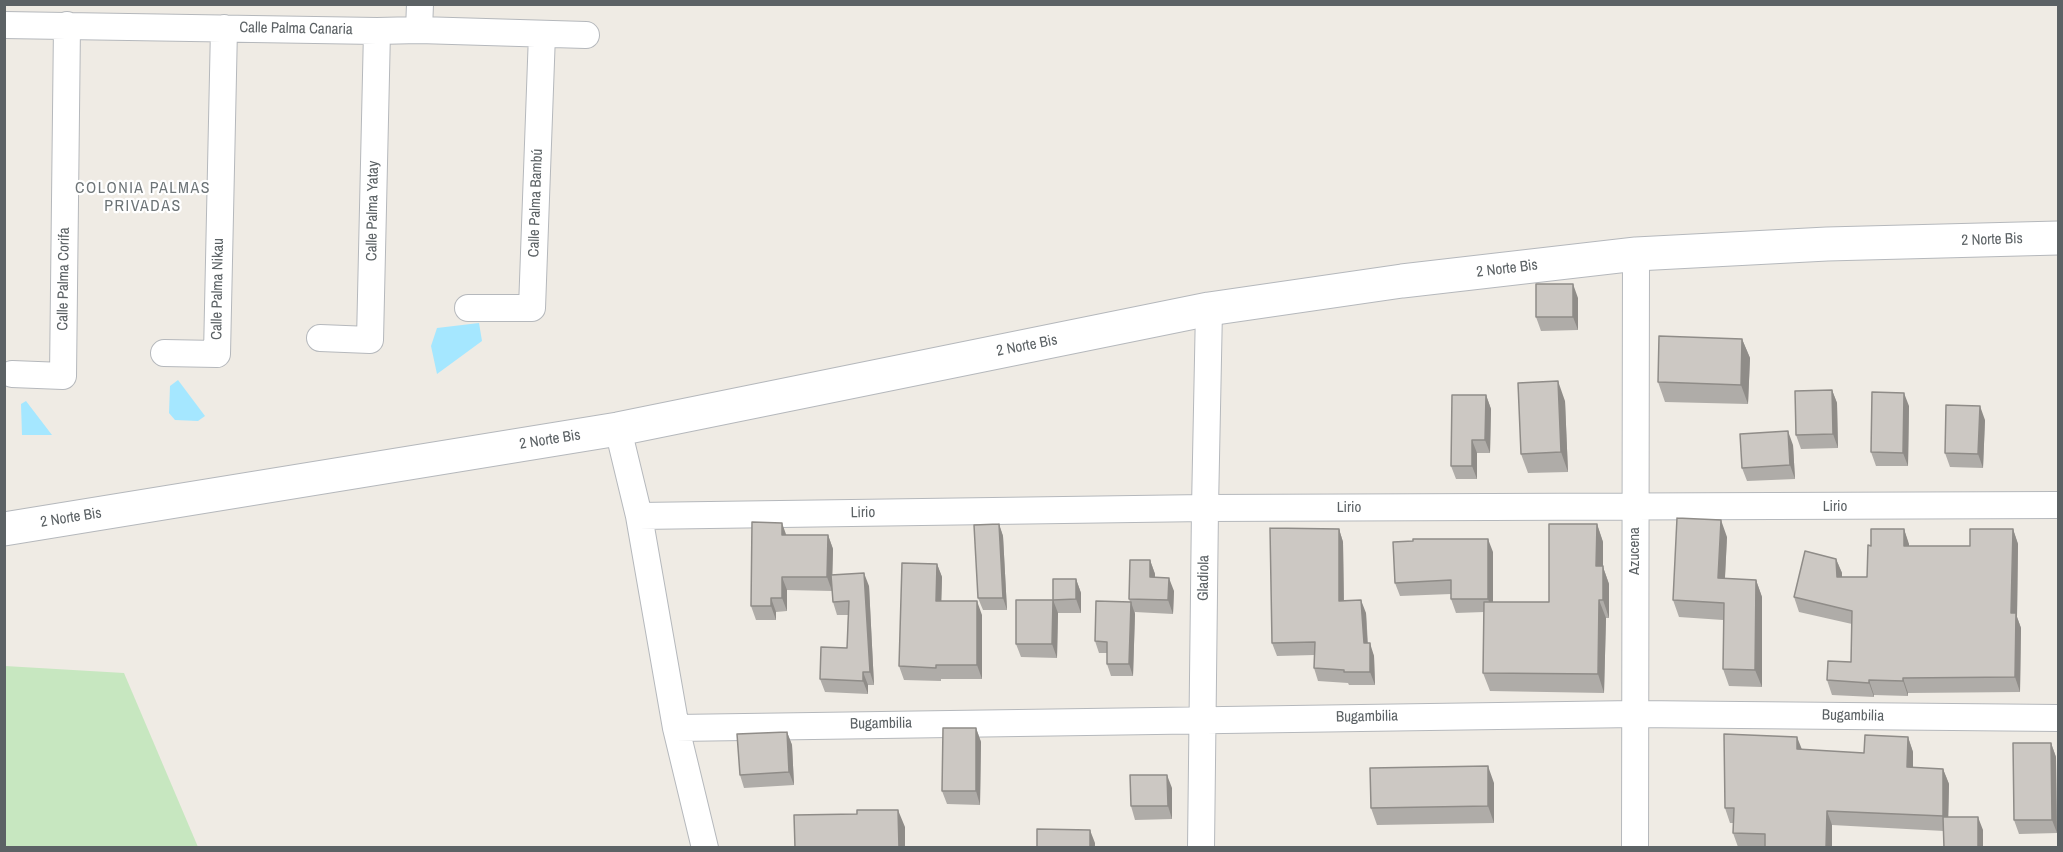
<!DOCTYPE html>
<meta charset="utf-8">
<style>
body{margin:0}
#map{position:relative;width:2063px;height:852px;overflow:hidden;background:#efebe4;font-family:"Archivo Narrow",sans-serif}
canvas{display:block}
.frame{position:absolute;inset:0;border:6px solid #5c6265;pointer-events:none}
</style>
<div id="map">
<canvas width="2063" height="852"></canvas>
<div class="frame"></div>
</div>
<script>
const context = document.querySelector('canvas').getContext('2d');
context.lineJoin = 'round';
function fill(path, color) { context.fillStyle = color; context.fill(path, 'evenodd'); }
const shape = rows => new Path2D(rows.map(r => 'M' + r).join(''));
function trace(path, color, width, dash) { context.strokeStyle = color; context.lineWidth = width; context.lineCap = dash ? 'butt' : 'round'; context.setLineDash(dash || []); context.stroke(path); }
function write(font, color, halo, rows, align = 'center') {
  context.font = font + ' "Archivo Narrow",sans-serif'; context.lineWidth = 4.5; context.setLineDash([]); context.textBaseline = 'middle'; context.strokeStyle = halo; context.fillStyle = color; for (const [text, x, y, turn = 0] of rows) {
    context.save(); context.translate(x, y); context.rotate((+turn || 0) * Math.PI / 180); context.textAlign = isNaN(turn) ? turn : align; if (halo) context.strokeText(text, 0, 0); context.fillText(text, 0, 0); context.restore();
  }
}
const green = shape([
 [5,666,124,673,198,847,5,847]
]);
const water = shape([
 [479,323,482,341,437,374,431,346,437,328],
 [178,380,205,416,198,421,175,420,169,413,170,386],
 [26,401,52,435,22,435,21,404]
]);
const minor = shape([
 [4,25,377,31,419,30,586,35],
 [419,30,420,4],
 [468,308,532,308,542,34],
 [320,338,370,340,377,31],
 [164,353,217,354,224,28],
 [12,374,63,376,67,25],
 [618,429,639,516,676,728,705,848],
 [639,516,1205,508,2058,505],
 [676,728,1635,714,2058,718],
 [1201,848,1205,508,1209,309],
 [1635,848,1636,254]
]);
const tertiary = shape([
 [4,529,618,429,1209,309,1402,281,1636,254,1827,244,2058,238]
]);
const wall = shape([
 [1578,298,1578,330,1541,331,1536,317],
 [1742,339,1750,358,1748,404,1665,402,1658,382],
 [1832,390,1837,403,1838,448,1801,449,1796,435],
 [1486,395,1491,409,1490,453,1477,453,1477,479,1456,479,1451,466],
 [1565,401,1568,472,1528,473,1521,454],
 [1909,406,1908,466,1876,466,1871,452],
 [1985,420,1983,468,1950,467,1945,453],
 [1793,445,1795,479,1747,481,1742,468],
 [999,524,1003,536,1007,610,983,610,978,598],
 [1597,524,1603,542,1603,567,1609,584,1609,618,1606,618,1604,693,1490,691,1483,673,1484,612,1456,613,1451,599,1451,594,1400,596,1395,583,1493,552,1493,602,1549,602],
 [1339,529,1343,542,1344,601,1366,613,1368,643,1374,656,1375,685,1349,685,1348,683,1318,681,1314,668,1314,655,1277,656,1272,643],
 [1904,529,1909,546,1970,546,2013,529,2018,544,2017,617,2021,628,2020,692,1908,693,1908,696,1874,695,1874,697,1832,695,1827,680,1851,662,1852,624,1799,612,1794,597,1836,559,1842,573,1842,577,1867,577,1871,546],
 [787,535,828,535,833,549,832,575,869,586,874,685,868,685,868,694,825,692,820,679,847,648,848,615,837,615,833,602,832,591,787,590,787,611,776,612,776,620,756,620,751,606],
 [1727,537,1725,578,1756,580,1762,597,1762,687,1729,686,1723,669,1723,620,1679,617,1673,600],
 [1150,560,1155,574,1155,577,1174,591,1173,614,1135,612,1133,676,1111,676,1107,664,1107,653,1099,653,1095,641,1130,602,1129,599],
 [937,564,942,577,941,601,982,615,982,679,941,679,941,681,904,680,899,666],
 [1076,579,1081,593,1081,613,1058,613,1057,658,1021,657,1016,644,1053,600],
 [976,728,981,742,980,805,947,804,942,791],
 [787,732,792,745,794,785,744,788,740,775],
 [1908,737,1913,752,1913,768,1943,769,1949,784,1948,817,1983,830,1983,848,1944,848,1944,831,1832,825,1832,848,1738,847,1733,833,1733,823,1730,823,1725,808,1802,750,1864,753],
 [2051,743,2056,757,2057,833,2019,834,2014,820],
 [1494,783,1494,823,1377,825,1371,808],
 [1172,788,1172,819,1135,820,1131,806]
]);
const shadedWall = shape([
 [1573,284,1578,298,1578,330,1573,317],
 [1742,339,1750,358,1748,404,1741,385],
 [1558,381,1565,401,1568,472,1561,452],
 [1832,390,1837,403,1838,448,1833,434],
 [1904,393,1909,406,1908,466,1903,453],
 [1486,395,1491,409,1490,453,1485,440],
 [1980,406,1985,420,1983,468,1978,454],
 [1788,431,1793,445,1795,479,1790,465],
 [1472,440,1477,453,1477,479,1472,466],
 [1721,520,1727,537,1724,595,1718,578],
 [782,523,787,537,782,535],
 [999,524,1003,536,1007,610,1003,598],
 [1597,524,1603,542,1603,567,1609,584,1609,618,1603,600,1596,566],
 [1339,529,1343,542,1344,614,1339,601],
 [1904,529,1909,544,1909,561,1904,546],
 [2013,529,2018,544,2017,617,2021,628,2020,692,2015,677,2011,613],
 [828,535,833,549,832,591,827,577],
 [1488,539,1493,552,1493,612,1488,599],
 [1836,559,1842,573,1842,592,1837,577],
 [1150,560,1155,574,1155,590,1150,577],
 [937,564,942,577,941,615,936,601],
 [864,573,869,586,874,685,870,672],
 [782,577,787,590,787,611,782,598],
 [1169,578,1174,591,1173,614,1168,600],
 [1076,579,1081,593,1081,613,1076,599],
 [1756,580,1762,597,1762,687,1755,670],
 [771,598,776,612,776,620,771,606],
 [1053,600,1058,613,1057,658,1052,644],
 [1361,600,1366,613,1368,656,1364,643],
 [1599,600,1606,618,1604,693,1598,674],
 [977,601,982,615,982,679,977,665],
 [1131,602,1135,614,1133,676,1129,664],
 [1370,643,1374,656,1375,685,1370,672],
 [863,672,868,685,868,694,863,681],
 [1903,678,1908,693,1908,696,1903,681],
 [1869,680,1874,695,1874,697,1869,683],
 [976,728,981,742,980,805,976,791],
 [787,732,792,745,794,785,789,772],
 [1797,737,1803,752,1797,749],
 [1908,737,1913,752,1913,782,1907,767],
 [2051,743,2056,757,2057,833,2052,820],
 [1488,766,1494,783,1494,823,1488,806],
 [1943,769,1949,784,1948,831,1943,816],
 [1167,775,1172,788,1172,819,1168,806],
 [898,810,905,827,905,848,899,848],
 [1827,811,1832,825,1832,848,1826,848],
 [1978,817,1983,830,1983,848,1978,848],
 [1090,830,1095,843,1095,848,1090,848]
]);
const building = shape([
 [1536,284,1573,284,1573,317,1536,317,1536,284],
 [1659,336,1742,339,1741,385,1658,382,1659,336],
 [1558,381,1561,452,1521,454,1518,383,1558,381],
 [1832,390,1833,434,1796,435,1795,391,1832,390],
 [1872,392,1904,393,1903,453,1871,452,1872,392],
 [1452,395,1486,395,1485,440,1472,440,1472,466,1451,466,1452,395],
 [1946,405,1980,406,1978,454,1945,453,1946,405],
 [1788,431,1790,465,1742,468,1740,434,1788,431],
 [1677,518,1721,520,1718,578,1756,580,1755,670,1723,669,1724,603,1673,600,1677,518],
 [752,522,782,523,782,535,828,535,827,577,782,577,782,598,771,598,771,606,751,606,752,522],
 [999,524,1003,598,978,598,974,525,999,524],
 [1549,524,1597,524,1596,566,1603,566,1603,600,1599,600,1598,674,1483,673,1484,602,1549,602,1549,524],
 [1270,528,1339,529,1339,601,1361,600,1364,643,1370,643,1370,672,1344,672,1344,670,1314,668,1315,642,1272,643,1270,528],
 [1871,529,1904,529,1904,546,1970,546,1970,529,2013,529,2011,613,2016,613,2015,677,1903,678,1903,681,1869,680,1869,683,1827,680,1828,661,1851,662,1852,611,1794,597,1805,551,1836,559,1837,577,1867,577,1868,545,1871,546,1871,529],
 [1413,539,1488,539,1488,599,1451,599,1451,580,1395,583,1393,542,1413,541,1413,539],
 [1130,560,1150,560,1150,577,1169,578,1168,600,1129,599,1130,560],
 [902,563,937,564,936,601,977,601,977,665,936,665,936,668,899,666,902,563],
 [864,573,870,672,863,672,863,681,820,679,821,647,847,648,849,601,833,602,831,575,864,573],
 [1053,579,1076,579,1076,599,1053,600,1053,579],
 [1016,600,1053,600,1052,644,1016,644,1016,600],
 [1096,601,1131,602,1129,664,1107,664,1107,642,1095,641,1096,601],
 [943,728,976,728,976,791,942,791,943,728],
 [787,732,789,772,740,775,737,734,787,732],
 [1724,734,1797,737,1797,749,1864,753,1865,735,1908,737,1907,767,1943,769,1943,816,1827,811,1826,848,1765,848,1765,834,1733,833,1734,808,1725,808,1724,734],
 [2013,743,2051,743,2052,820,2014,820,2013,743],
 [1488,766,1488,806,1371,808,1370,768,1488,766],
 [1130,775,1167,775,1168,806,1131,806,1130,775],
 [857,810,898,810,899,848,795,848,794,815,857,814,857,810],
 [1943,817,1978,817,1978,848,1944,848,1943,817],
 [1037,829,1090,830,1090,848,1037,848,1037,829]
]);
const streetNames = [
 ["Calle Palma Canaria",296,29,1],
 ["Calle Palma Bambú",536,203,-88],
 ["Calle Palma Yatay",373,211,-89],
 ["2 Norte Bis",1992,240,-2],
 ["2 Norte Bis",1507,269,-7],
 ["Calle Palma Corifa",64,279,-89],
 ["Calle Palma Nikau",218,289,-89],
 ["2 Norte Bis",1027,346,-11],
 ["2 Norte Bis",550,440,-9],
 ["Lirio",1835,507],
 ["Lirio",1349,508],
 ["Lirio",863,513,-1],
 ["2 Norte Bis",71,518,-9],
 ["Azucena",1635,551,-90],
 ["Gladiola",1204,578,-89],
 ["Bugambilia",1853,716,1],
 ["Bugambilia",1367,717,-1],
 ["Bugambilia",881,724,-1]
];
const neighbourhoodNames = [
 ["COLONIA PALMAS",143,189],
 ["PRIVADAS",143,207]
];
fill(green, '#c7e7c0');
fill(water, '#a5e7ff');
trace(minor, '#b5b8bc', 28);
trace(tertiary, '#b5b8bc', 35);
trace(minor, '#fff', 26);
trace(tertiary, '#fff', 33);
fill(wall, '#afaca8');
fill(shadedWall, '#8f8c88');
fill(building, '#ccc8c3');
trace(building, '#8f8c88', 1.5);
write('15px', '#5c6265', '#fff', streetNames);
context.letterSpacing = '1.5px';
write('16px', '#6d7477', '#fff', neighbourhoodNames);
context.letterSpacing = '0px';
</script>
